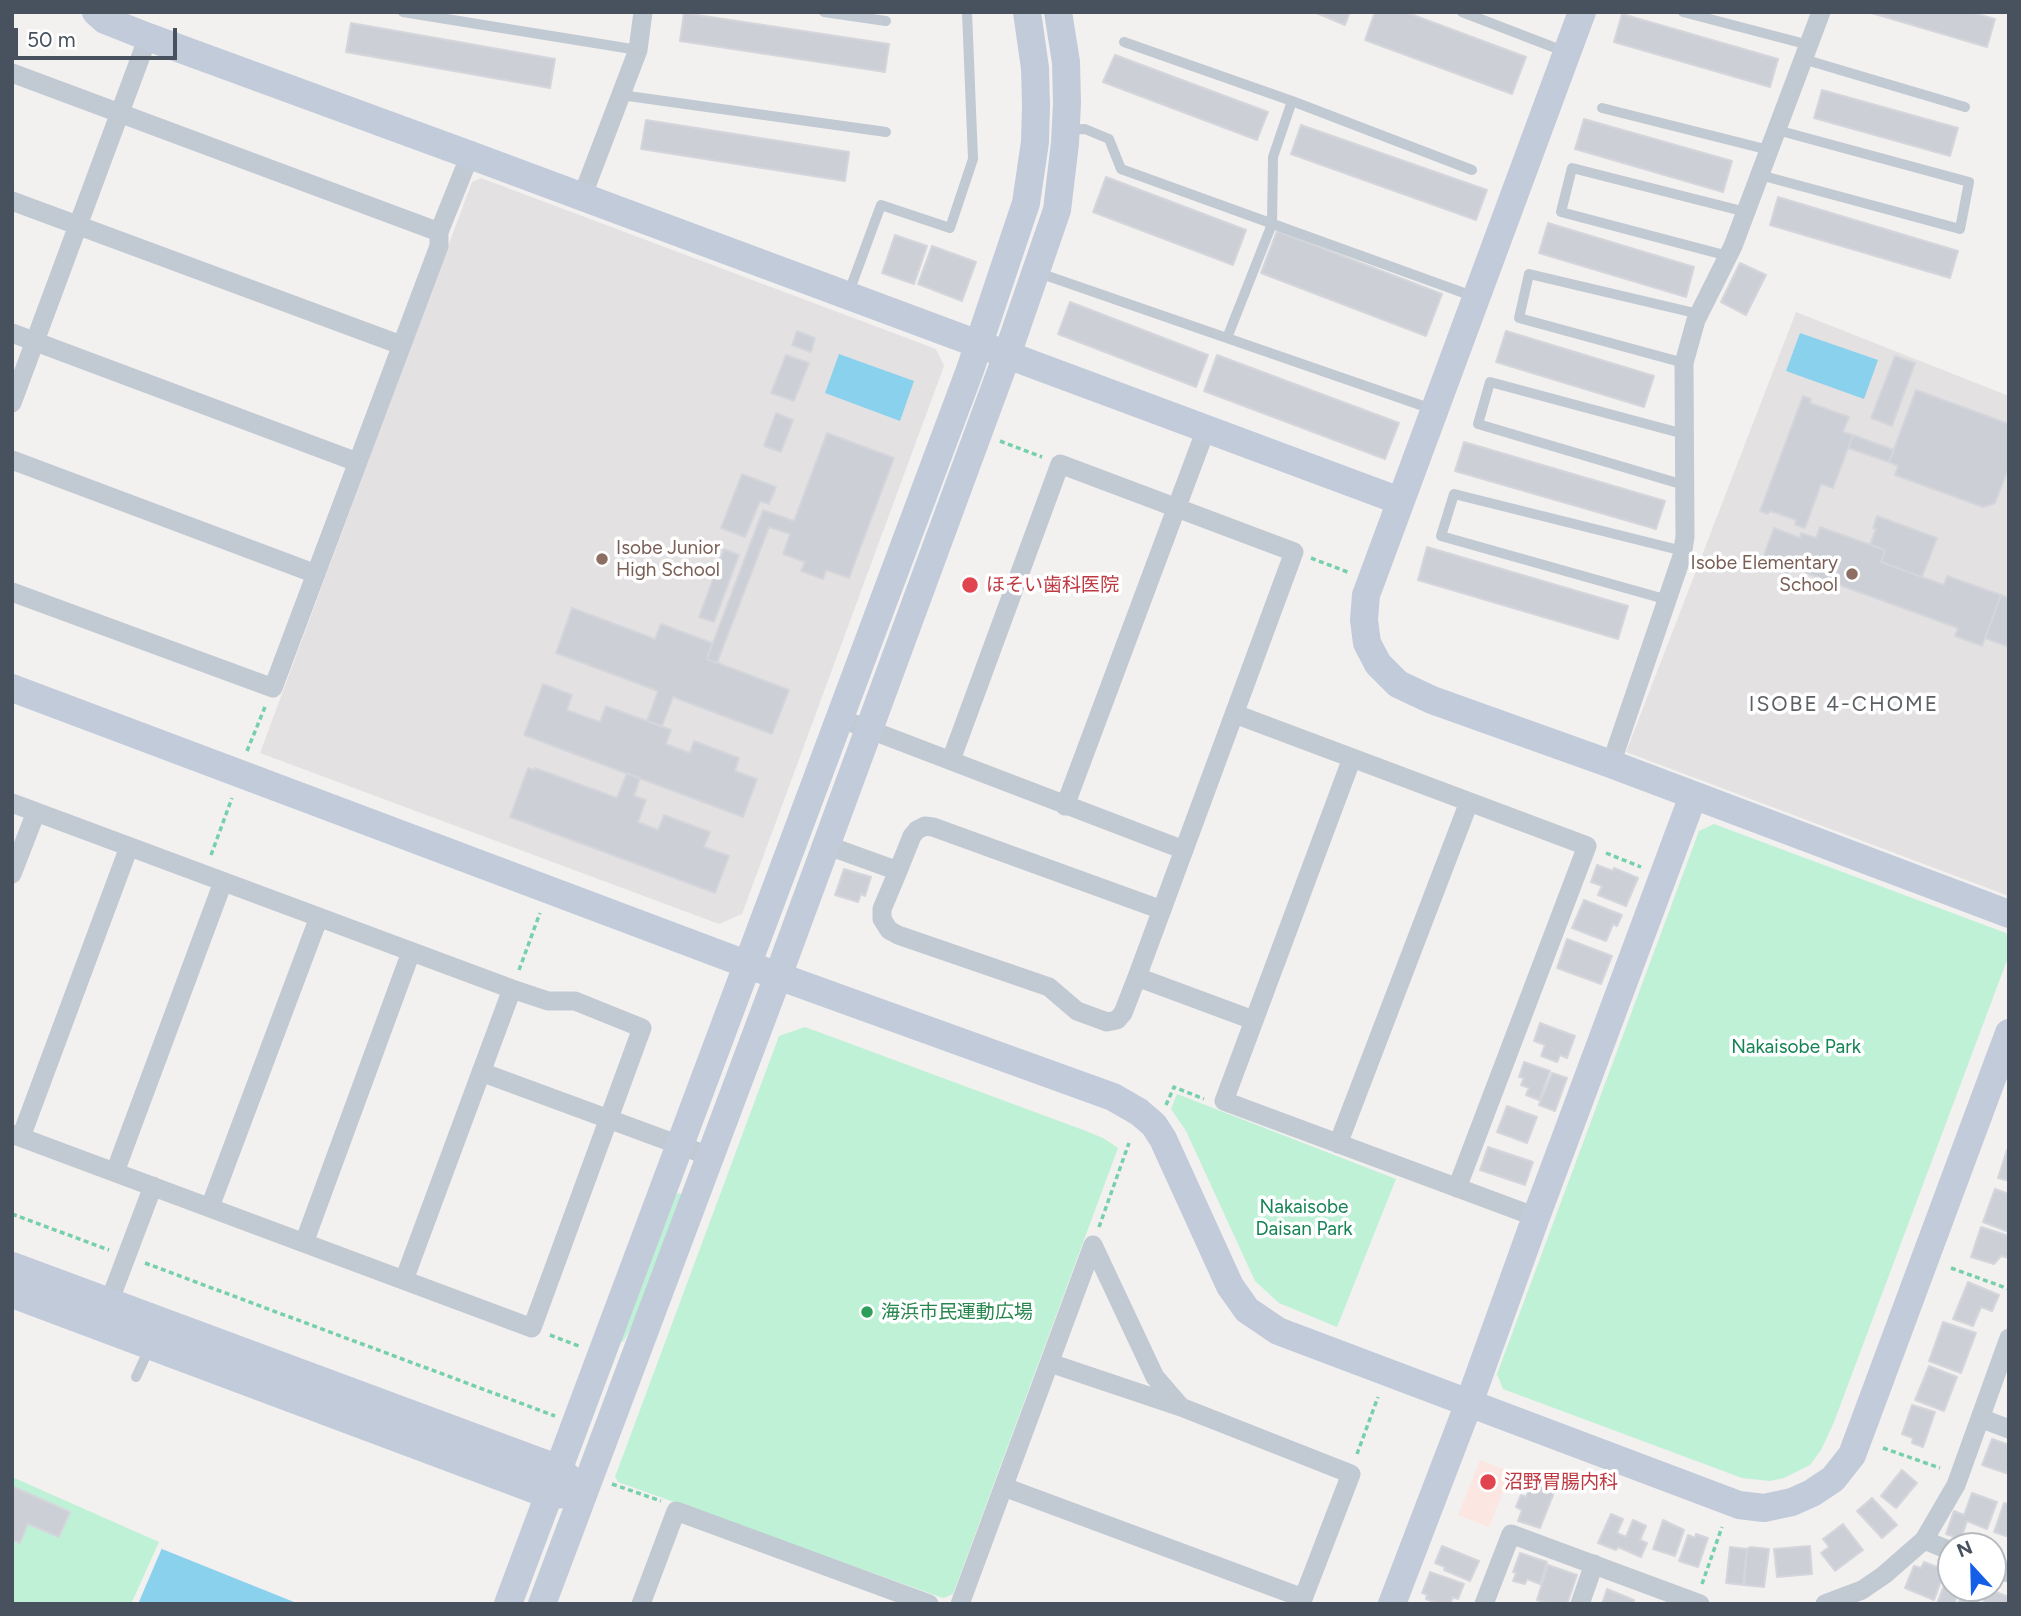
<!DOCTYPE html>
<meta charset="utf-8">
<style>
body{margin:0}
#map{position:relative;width:2021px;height:1616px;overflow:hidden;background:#f3f0f0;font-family:Figtree,sans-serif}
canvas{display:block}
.frame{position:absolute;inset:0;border:14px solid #47525e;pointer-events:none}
.north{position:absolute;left:1937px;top:1532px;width:70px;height:70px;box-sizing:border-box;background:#fff;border:2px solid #b5babf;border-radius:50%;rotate:338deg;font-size:19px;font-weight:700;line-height:28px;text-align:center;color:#47525e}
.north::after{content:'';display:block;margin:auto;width:24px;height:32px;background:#155fe8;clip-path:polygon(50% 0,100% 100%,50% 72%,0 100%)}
.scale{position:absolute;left:14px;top:28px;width:163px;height:32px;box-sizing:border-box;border:4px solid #47525e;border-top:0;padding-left:9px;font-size:21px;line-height:24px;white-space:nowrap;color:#47525e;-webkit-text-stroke:5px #fff;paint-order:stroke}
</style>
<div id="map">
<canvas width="2021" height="1616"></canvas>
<div class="frame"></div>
<div class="north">N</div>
<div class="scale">50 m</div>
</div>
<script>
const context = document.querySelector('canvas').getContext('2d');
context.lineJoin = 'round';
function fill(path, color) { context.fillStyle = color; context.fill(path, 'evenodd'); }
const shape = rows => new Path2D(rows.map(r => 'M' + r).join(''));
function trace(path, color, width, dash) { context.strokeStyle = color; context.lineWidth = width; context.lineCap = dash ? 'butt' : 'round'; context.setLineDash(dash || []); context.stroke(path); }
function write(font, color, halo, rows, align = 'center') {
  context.font = font + ' Figtree,"Noto Sans JP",sans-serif'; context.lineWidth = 7; context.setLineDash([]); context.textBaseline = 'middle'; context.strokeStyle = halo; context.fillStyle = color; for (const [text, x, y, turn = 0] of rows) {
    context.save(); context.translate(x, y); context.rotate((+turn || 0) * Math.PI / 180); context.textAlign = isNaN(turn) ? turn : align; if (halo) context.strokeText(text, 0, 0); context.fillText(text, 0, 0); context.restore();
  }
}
const education = shape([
 [481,178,936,349,944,366,742,914,719,924,260,753,472,182],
 [1796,312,2009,396,2009,896,1626,752]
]);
const medical = shape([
 [1480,1460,1511,1472,1489,1527,1458,1515]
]);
const green = shape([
 [1714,824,2006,933,2009,940,2009,955,1834,1422,1821,1450,1810,1465,1784,1478,1770,1481,1742,1478,1503,1389,1497,1374,1699,831],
 [805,1027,1086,1131,1103,1138,1118,1148,953,1594,943,1598,618,1482,615,1477,779,1036],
 [1177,1094,1396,1179,1337,1327,1279,1303,1255,1281,1186,1131,1171,1109],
 [678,1193,681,1194,682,1200,631,1328,623,1342,621,1341,675,1196],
 [12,1477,159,1542,131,1604,12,1604]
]);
const water = shape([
 [1800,333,1878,360,1864,399,1786,371],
 [839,354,914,381,900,421,825,393],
 [162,1548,162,1549,299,1604,138,1604]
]);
const building = shape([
 [1314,12,1350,12,1345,25,1314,12],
 [1375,12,1405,12,1526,57,1512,94,1365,40,1375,12],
 [1868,12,1970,12,1995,19,1987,47,1868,12],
 [684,13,889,44,885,72,680,41,684,13],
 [1622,14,1778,59,1770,87,1614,42,1622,14],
 [351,23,555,59,550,88,346,52,351,23],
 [1115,55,1268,112,1257,140,1103,82,1115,55],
 [1822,90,1958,128,1950,156,1814,118,1822,90],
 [1584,119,1732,161,1723,192,1575,149,1584,119],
 [646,120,849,152,845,181,641,149,646,120],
 [1301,125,1487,190,1476,220,1291,154,1301,125],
 [1106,177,1246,230,1233,265,1093,212,1106,177],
 [1778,197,1958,251,1950,278,1770,225,1778,197],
 [1548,223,1694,267,1686,297,1539,253,1548,223],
 [1277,231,1442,294,1426,336,1261,273,1277,231],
 [895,235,927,246,914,284,882,273,895,235],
 [932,246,976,262,962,301,918,284,932,246],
 [1740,263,1766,275,1746,315,1721,302,1740,263],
 [1070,302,1208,355,1196,387,1058,334,1070,302],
 [797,331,815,338,811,352,792,345,797,331],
 [1506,331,1654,376,1644,407,1496,362,1506,331],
 [786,355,809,363,794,401,771,393,786,355],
 [1217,355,1399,423,1385,459,1204,391,1217,355],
 [1895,356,1915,363,1892,426,1871,418,1895,356],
 [1916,390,2009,424,2009,467,1995,503,1983,507,1895,475,1898,466,1889,462,1916,390],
 [1803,396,1811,399,1810,403,1849,417,1843,432,1853,435,1833,488,1821,484,1805,528,1795,525,1796,520,1770,511,1768,514,1760,511,1803,396],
 [776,413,793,420,781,452,764,446,776,413],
 [827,433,894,458,849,578,826,570,823,579,801,571,805,562,783,554,790,534,769,527,717,663,707,659,763,510,794,521,827,433],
 [1853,435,1894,450,1889,462,1848,448,1853,435],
 [1464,442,1665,501,1656,529,1455,471,1464,442],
 [742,474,776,487,769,504,760,501,745,537,721,528,742,474],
 [1877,516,1937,538,1922,577,1881,562,1885,550,1870,545,1876,529,1873,528,1877,516],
 [1820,527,1885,550,1881,562,1944,585,1947,576,2001,595,1982,646,1955,636,1958,628,1790,567,1788,573,1761,563,1774,528,1800,538,1801,533,1816,538,1820,527],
 [1427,547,1628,606,1618,639,1418,580,1427,547],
 [724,549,739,555,714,622,699,617,724,549],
 [2001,595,2009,598,2009,647,1985,638,2001,595],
 [572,608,655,639,661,624,712,643,707,659,789,690,772,734,673,697,662,726,647,721,658,691,556,653,572,608],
 [543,684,572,695,567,710,600,722,606,706,671,730,666,744,690,753,694,741,739,758,735,771,757,779,743,817,524,735,543,684],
 [528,768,534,770,535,768,617,798,627,773,640,778,634,796,646,800,638,822,658,830,664,815,710,832,704,847,729,856,715,893,510,817,528,768],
 [1597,865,1613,871,1614,868,1638,878,1626,906,1598,895,1602,886,1591,882,1597,865],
 [844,869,871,877,865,896,861,894,858,902,835,895,844,869],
 [1584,900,1622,915,1617,926,1613,924,1606,941,1572,928,1584,900],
 [1567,939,1612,956,1601,984,1557,968,1567,939],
 [1540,1023,1575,1036,1567,1058,1560,1055,1557,1062,1541,1056,1545,1045,1534,1041,1540,1023],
 [1524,1062,1550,1071,1539,1100,1526,1095,1529,1088,1521,1085,1524,1078,1519,1077,1524,1062],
 [1552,1073,1567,1078,1555,1111,1539,1105,1552,1073],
 [1507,1106,1537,1117,1527,1143,1497,1132,1507,1106],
 [1488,1147,1533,1162,1525,1185,1480,1170,1488,1147],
 [2007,1150,2009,1151,2009,1181,1998,1178,2007,1150],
 [1995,1189,2009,1194,2009,1232,1983,1222,1995,1189],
 [1981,1227,2009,1236,2009,1258,2001,1256,1994,1264,1971,1257,1981,1227],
 [1968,1282,1999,1295,1992,1311,1981,1307,1973,1326,1953,1319,1968,1282],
 [1943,1322,1976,1333,1961,1373,1929,1361,1943,1322],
 [1929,1366,1957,1377,1944,1411,1915,1400,1929,1366],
 [1912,1405,1935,1412,1923,1447,1912,1443,1913,1438,1902,1434,1912,1405],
 [1992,1439,2009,1445,2009,1466,2006,1473,1982,1465,1992,1439],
 [1902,1470,1917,1483,1896,1508,1881,1496,1902,1470],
 [1532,1482,1555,1490,1540,1528,1518,1521,1522,1510,1516,1507,1521,1495,1526,1497,1532,1482],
 [12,1486,70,1512,59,1537,28,1524,20,1543,12,1540,12,1486],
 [1972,1493,1997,1502,1987,1529,1967,1521,1961,1539,1946,1534,1954,1511,1964,1515,1972,1493],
 [1872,1498,1897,1525,1882,1538,1857,1511,1872,1498],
 [2004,1503,2009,1504,2009,1537,1994,1532,2004,1503],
 [1611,1514,1623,1519,1617,1533,1626,1537,1633,1520,1646,1526,1640,1540,1647,1543,1641,1557,1618,1547,1616,1550,1598,1543,1611,1514],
 [1663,1520,1684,1530,1675,1556,1653,1549,1663,1520],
 [1843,1524,1863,1550,1835,1571,1821,1553,1829,1547,1823,1539,1843,1524],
 [1696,1534,1708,1538,1698,1567,1679,1561,1688,1535,1695,1538,1696,1534],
 [1442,1546,1479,1561,1470,1581,1444,1570,1445,1567,1435,1563,1442,1546],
 [1810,1546,1812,1574,1777,1577,1774,1549,1810,1546],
 [1730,1547,1747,1549,1744,1585,1726,1583,1730,1547],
 [1750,1547,1769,1549,1764,1587,1743,1585,1747,1549,1750,1547],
 [1520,1553,1547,1562,1540,1584,1527,1579,1525,1584,1513,1581,1516,1573,1513,1572,1520,1553],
 [1924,1562,1945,1570,1934,1600,1905,1588,1914,1566,1921,1568,1924,1562],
 [1548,1565,1577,1575,1567,1604,1549,1604,1537,1600,1548,1565],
 [1430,1572,1464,1584,1458,1599,1453,1597,1450,1604,1439,1604,1426,1599,1427,1595,1422,1593,1430,1572],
 [1947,1577,1951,1578,1951,1588,1961,1588,1954,1604,1937,1604,1947,1577],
 [1965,1588,1973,1588,1982,1592,1977,1604,1958,1604,1965,1588],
 [1607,1589,1634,1600,1633,1604,1602,1604,1607,1589],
 [1988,1589,2009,1597,2009,1604,1983,1604,1988,1589]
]);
const path = shape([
 [1000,441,1042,457],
 [1311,558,1350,573],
 [247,751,265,707],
 [1606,853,1641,867],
 [211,855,232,798],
 [519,970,540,913],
 [1166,1105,1174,1087,1204,1099],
 [12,1214,109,1250],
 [1099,1227,1129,1143],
 [145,1263,555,1416],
 [1951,1268,2009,1289],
 [550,1335,579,1346],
 [1883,1448,1940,1468],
 [1357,1454,1378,1397],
 [612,1484,661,1501],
 [1702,1584,1722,1527]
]);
const lane = shape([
 [403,12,638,50],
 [824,12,886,21],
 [1462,12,1566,52],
 [1683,12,1809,45],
 [1124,42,1292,101,1273,157,1272,224,1227,338],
 [1803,59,1965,107],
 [621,95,886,132],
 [1292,101,1472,170],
 [1602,108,1769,150],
 [1066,130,1085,129,1109,139,1121,169,1475,297],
 [1760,175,1960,229,1969,182,1777,130],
 [1728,256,1561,212,1572,168,1746,212],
 [1039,273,1432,409],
 [849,292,881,205,950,228,973,159,967,12],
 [1684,363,1519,318,1529,274,1699,314],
 [1684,434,1490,382,1478,424,1684,485],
 [1668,600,1441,536,1454,494,1683,551],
 [136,1377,149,1349]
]);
const street = shape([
 [12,73,439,232],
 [582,197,638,50,643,12],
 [12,201,401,345],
 [12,333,357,462],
 [12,403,148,37],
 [12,460,316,574],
 [12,592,273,688,439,246,439,232,470,155],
 [1235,714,1587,846,1457,1188],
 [839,718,1184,850],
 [1352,758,1224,1101,1536,1217],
 [951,760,1060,464,1294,552,1137,977,1253,1020],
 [1611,764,1682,556,1685,537,1684,363,1696,320,1733,246,1821,12],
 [12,803,512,989,548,1001,575,1001,642,1028,532,1328,12,1134],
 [1065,806,1206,429],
 [826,845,898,871,882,909,882,919,889,930,898,935,1049,987,1077,1011,1107,1022,1117,1020,1123,1013,1137,977],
 [898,871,912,836,917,830,925,826,933,827,1162,910],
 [12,874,36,812],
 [481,1072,709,1156],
 [21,1137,129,847],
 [1338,1144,1469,802],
 [115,1172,223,882],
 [210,1207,319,917],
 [304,1243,411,952],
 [404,1280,512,989],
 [105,1313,153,1186],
 [1050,1363,1181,1407,1351,1474,1301,1604],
 [1980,1418,2009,1429],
 [1004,1487,1303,1598],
 [1924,1540,1951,1551],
 [1993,1567,2009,1573],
 [641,1604,676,1511,929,1604],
 [960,1604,1093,1245,1155,1377,1181,1407],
 [1484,1604,1511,1534,1700,1604],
 [1580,1604,1594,1564],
 [1825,1604,1862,1590,1884,1575,1924,1540,1956,1485,2009,1338]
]);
const secondary = shape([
 [96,12,105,20,148,37,470,155,1400,501],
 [1582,12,1366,595,1364,620,1367,643,1378,664,1398,684,1432,700,1611,764,2009,914],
 [12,688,778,976,1113,1097,1139,1112,1154,1125,1163,1139,1230,1286,1247,1310,1278,1331,1739,1505,1764,1508,1792,1502,1812,1493,1833,1479,1852,1455,2009,1033],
 [12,1266,559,1469,573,1482],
 [12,1294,549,1495,566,1494],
 [508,1604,970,370,1026,203,1035,142,1036,105,1035,68,1027,12],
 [542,1604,778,976,1007,355,1057,210,1065,143,1067,103,1066,62,1058,12],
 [1392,1604,1469,1403,1536,1217,1693,796]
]);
const markers = [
 [602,559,7,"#8d6e63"],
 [1852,574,7,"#8d6e63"],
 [970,585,9,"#e0444e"],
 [867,1312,7,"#2e9e5b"],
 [1488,1482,9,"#e0444e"]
];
const educationNames = [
 ["Isobe Junior",616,548],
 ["High School",616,570],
 ["Isobe Elementary",1838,563,"right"],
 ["School",1838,585,"right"]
];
const healthNames = [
 ["ほそい歯科医院",986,585],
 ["沼野胃腸内科",1504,1482]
];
const parkNames = [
 ["Nakaisobe Park",1796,1047],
 ["Nakaisobe",1304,1207],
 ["Daisan Park",1304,1229]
];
const leisureNames = [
 ["海浜市民運動広場",881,1312]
];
const neighbourhoodNames = [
 ["ISOBE 4-CHOME",1844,705]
];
fill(education, '#e4e1e2');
fill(medical, '#fce6e1');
fill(green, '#bef1d6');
fill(water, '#8ad1ee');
fill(building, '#cccfd5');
trace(building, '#d4d6dc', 2);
trace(path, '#75d0ab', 3.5, [5, 3.5]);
trace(lane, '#c1c9d2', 10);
trace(street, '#c1c9d2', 19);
trace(secondary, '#c2cbd9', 28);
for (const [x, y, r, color] of markers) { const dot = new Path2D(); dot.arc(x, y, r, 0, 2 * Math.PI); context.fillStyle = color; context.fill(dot); trace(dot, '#fff', 2.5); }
write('19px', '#785e54', '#fff', educationNames, 'left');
write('19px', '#be3a42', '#fff', healthNames, 'left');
write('19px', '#158355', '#fff', parkNames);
write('19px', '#27864d', '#fff', leisureNames, 'left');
context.letterSpacing = '2px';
write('21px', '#5c6065', '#fff', neighbourhoodNames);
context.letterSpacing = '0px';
</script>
